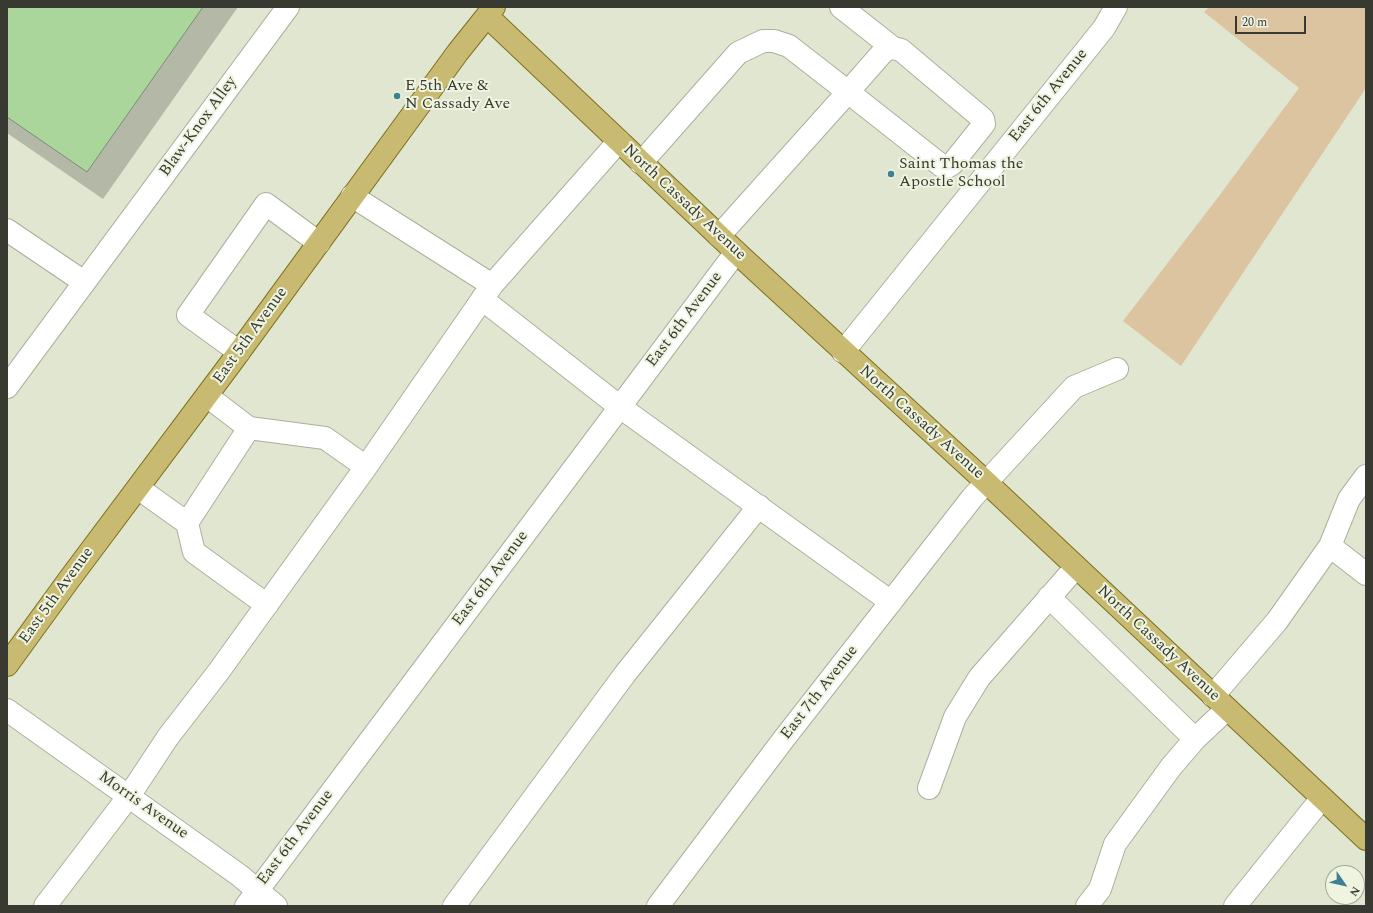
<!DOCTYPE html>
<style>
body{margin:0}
#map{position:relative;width:1373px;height:913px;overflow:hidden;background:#e1e6d1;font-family:Spectral,serif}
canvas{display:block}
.frame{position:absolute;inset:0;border:8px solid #383a32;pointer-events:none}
.north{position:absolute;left:1325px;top:865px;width:40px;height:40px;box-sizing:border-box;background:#eef4df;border:1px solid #a5aa9a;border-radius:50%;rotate:124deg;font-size:11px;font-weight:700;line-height:16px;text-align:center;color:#383a32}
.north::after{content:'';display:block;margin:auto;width:14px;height:18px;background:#3e8091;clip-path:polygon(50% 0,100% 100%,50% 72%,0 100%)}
.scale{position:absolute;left:1235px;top:16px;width:71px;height:18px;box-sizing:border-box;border:2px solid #383a32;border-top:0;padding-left:5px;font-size:12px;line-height:14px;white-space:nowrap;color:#383a32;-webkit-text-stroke:3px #eef4df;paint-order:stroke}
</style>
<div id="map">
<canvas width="1373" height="913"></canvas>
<div class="frame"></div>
<div class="north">N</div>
<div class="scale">20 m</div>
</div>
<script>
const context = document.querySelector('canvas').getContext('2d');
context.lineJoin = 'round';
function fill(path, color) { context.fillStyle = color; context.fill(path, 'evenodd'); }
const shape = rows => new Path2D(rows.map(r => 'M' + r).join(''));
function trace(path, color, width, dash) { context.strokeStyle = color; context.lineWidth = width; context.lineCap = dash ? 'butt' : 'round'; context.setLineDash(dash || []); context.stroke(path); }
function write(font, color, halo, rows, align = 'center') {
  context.font = font + ' Spectral,serif'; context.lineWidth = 4; context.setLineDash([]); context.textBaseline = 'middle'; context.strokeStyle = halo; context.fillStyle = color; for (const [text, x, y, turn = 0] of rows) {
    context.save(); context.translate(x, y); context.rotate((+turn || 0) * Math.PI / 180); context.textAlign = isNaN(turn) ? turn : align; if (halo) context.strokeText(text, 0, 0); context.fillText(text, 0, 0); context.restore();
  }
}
const green = shape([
 [1209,7,1366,7,1366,88,1181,366,1123,321,1216,200,1299,88,1204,12]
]);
const shadow = shape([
 [7,7,238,7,103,199,7,133]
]);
const building = shape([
 [7,7,203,7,87,172,7,117,7,7]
]);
const minor = shape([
 [841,7,893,48],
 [641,163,738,53,763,41,774,41,789,46,848,92,942,166,947,167,952,164,984,124,983,119,901,50,893,48,888,49,883,52,848,92,719,236],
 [7,230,84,282],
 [492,285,619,141],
 [482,299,620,407,891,602],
 [239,352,188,315,266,204,319,243],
 [843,352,1104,28,1116,7],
 [7,387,288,7],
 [249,428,325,438,366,467],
 [138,488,187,523,194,552,267,605],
 [187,523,249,428,207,396],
 [1330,546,1349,499,1366,476],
 [1049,597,1195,739,1227,709],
 [1213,696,1277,621,1330,546,1366,574],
 [7,710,239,875,276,906],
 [929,788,955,717,979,678,1076,567],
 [45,906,129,796,168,737,219,671,366,467,492,285,352,196],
 [246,906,736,252],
 [454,906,625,674,759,506],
 [658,906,783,740,972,498,1074,387,1117,369],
 [1087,906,1100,889,1115,844,1171,767,1195,739],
 [1235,906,1322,798]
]);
const major = shape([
 [487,16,736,252,986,482,1366,839],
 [7,665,68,581,231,363,458,52,494,7]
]);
const markers = [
 [397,96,4,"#3e8091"],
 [891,174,4,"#3e8091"]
];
const poiNames = [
 ["E 5th Ave &",405,87],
 ["N Cassady Ave",405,105],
 ["Saint Thomas the",899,165],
 ["Apostle School",899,183]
];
const streetNames = [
 ["East 6th Avenue",1049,96,-51],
 ["Blaw-Knox Alley",199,127,-54],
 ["North Cassady Avenue",684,203,43],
 ["East 6th Avenue",685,320,-53],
 ["East 5th Avenue",251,336,-54],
 ["North Cassady Avenue",921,423,42],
 ["East 6th Avenue",491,579,-53],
 ["East 5th Avenue",57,596,-54],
 ["North Cassady Avenue",1158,644,43],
 ["East 7th Avenue",820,693,-52],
 ["Morris Avenue",143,806,35],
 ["East 6th Avenue",296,838,-53]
];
fill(green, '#dcc4a0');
fill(shadow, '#0003');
fill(building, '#aad69b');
trace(building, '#7d8a79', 1);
trace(minor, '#abb09c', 24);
trace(major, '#7e711e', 24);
trace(minor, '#fff', 22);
trace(major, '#c8bb71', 22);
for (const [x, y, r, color] of markers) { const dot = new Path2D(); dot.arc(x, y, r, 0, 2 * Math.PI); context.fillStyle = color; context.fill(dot); trace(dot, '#eef4df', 1.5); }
write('16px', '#383a32', '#eef4df', poiNames, 'left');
write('16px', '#383a32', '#eef4df', streetNames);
</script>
